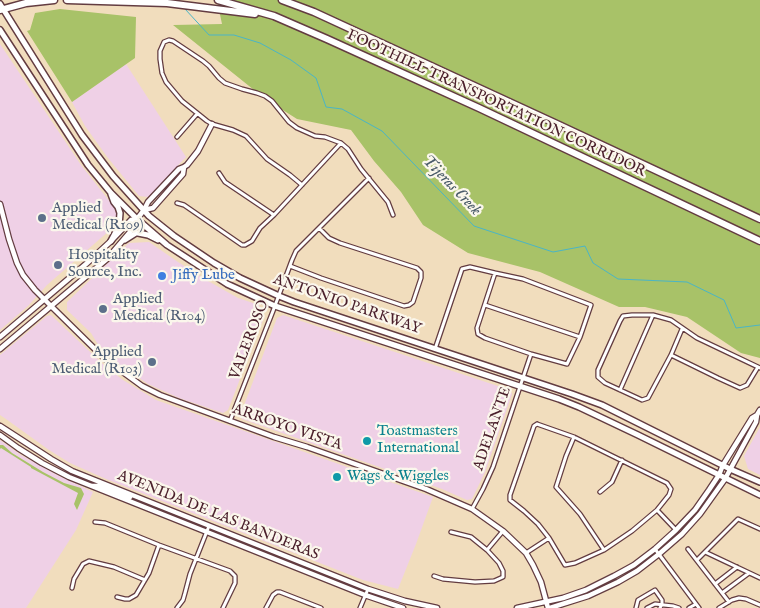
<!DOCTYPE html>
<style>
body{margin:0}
canvas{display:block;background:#f1ddbd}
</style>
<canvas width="760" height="608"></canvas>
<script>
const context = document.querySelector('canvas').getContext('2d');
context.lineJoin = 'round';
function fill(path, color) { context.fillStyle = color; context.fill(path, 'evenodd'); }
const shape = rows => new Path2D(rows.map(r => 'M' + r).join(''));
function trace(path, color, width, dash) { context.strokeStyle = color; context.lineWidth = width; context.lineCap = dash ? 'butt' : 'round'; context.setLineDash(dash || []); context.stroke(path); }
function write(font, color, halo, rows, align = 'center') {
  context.font = font + ' "IM FELL English",serif'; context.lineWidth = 4.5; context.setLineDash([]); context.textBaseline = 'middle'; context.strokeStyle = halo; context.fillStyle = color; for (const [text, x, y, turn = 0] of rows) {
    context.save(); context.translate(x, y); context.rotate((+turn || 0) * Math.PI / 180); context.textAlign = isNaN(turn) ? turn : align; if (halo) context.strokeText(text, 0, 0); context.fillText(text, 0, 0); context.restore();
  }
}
const built = shape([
 [0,44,81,165,114,207,117,216,116,222,109,231,47,285,28,306,0,330],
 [126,64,186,157,148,197,139,196,108,158,85,126,72,102],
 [149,242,178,262,208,281,238,298,259,305,264,317,228,410,223,413,179,398,148,384,120,365,97,343,91,333,67,310,67,302,129,243],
 [51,315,104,365,123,380,156,400,433,497,416,544,398,589,363,580,106,479,70,463,49,450,6,419,0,415,0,355,47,316],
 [283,315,510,390,512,394,485,472,472,499,467,500,442,489,242,419,240,416,277,318],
 [760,427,760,475,748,469,744,456],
 [0,440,21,455,57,475,93,492,76,530,26,608,0,608]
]);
const green = shape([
 [217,0,760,0,760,358,741,353,687,317,645,307,619,307,540,272,468,253,423,225,401,192,374,161,351,130,297,119,264,98,173,25,222,24],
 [60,9,136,17,135,58,72,102,27,31,30,30,35,13],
 [0,445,3,445,12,453,43,472,64,483,81,488,84,494,77,510,74,504,78,493,31,468,31,467,1,448,0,449]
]);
const stream = shape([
 [185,9,209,35,234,35,260,43,291,60,316,78,326,107,342,109,382,131,474,226,553,252,585,246,593,263,618,279,687,282,724,300,736,328,760,325]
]);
const minor = shape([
 [177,137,197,114],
 [219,173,225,182,274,215],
 [302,185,290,175,267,159,246,136,233,130,212,124,207,121,182,101,166,82,162,73,160,59,160,51,164,42,169,40,173,41,203,61,209,66,219,78,225,83,242,89,257,93,265,96,272,101,289,122,297,128,315,136,325,137,341,143,348,149,361,169,388,202,393,215],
 [177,203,184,205,242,245,245,245,252,241,260,228,274,215,341,143],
 [290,266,321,278,404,306,409,305,413,302,421,278,421,272,417,268,340,243,329,238,319,228],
 [485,305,580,337],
 [682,329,671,355,648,398,642,400,605,383,598,377,598,370,620,321,623,316,632,315,653,315,671,320,697,338,760,368],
 [435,349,462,269,470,267,495,273,523,279,591,305,580,337,567,364,531,354,485,338,478,334,477,328,495,273],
 [671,355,718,378,740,388,747,385,758,367],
 [620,390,653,315],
 [230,421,273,311,292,260,296,251,369,178],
 [537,424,574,437,667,483,671,489,669,495,657,510,632,531,604,550,575,563,565,565,549,538,538,524,524,511,510,500,510,495,533,429,534,426,537,424],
 [574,437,566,456,556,487,580,514,604,550],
 [600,492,612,482,622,460],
 [472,509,483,489,493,467,531,354],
 [657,510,676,530],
 [95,522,105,523,159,545,230,571,235,576,235,583,223,608],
 [655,549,699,608],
 [688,549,729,602],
 [487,550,503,531],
 [705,552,760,578],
 [526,553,549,538],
 [697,560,738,519,760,529],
 [434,576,443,579,475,582,494,581,503,577,503,571,499,563,487,550,471,537,451,532],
 [715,584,737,567],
 [72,588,74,579,83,564,89,561,114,567,145,580],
 [722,593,749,573],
 [117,597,125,599,129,599,136,595,149,573,159,545],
 [177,608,183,600,185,593,190,574,209,526],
 [266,608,273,595,277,592,280,592,321,608],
 [360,608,368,589],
 [636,608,638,600,655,590,662,600,662,604,660,608],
 [647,608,655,604,673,606,679,608],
 [689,608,696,604],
 [719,608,732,600,739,598,746,599,760,605]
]);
const tertiary = shape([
 [0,204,9,239,17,263,23,275,35,290,52,307],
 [144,210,153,208,183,174,184,167],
 [137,219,144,210,148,202,179,169,184,167,187,165,198,151,212,124],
 [719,475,723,465,752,418,757,415],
 [725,479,756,422,757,415,760,410]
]);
const secondary = shape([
 [52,307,105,359,142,386,160,395,274,437,307,447,426,489,472,509,503,531,526,553,533,565,541,582,548,608],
 [0,337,86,264,111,241,131,220,137,219,136,225,107,259,0,349],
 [0,426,51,459,72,471,368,589,405,601,437,608],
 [0,435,18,448,42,463,69,477,365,595,403,608],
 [92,486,99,486,130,497],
 [517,608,563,598,586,590,614,576,634,565,655,549,676,530,695,510,709,490,719,475],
 [550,608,588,596,618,582,637,571,659,554,682,534,700,514,725,479]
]);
const primary = shape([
 [0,4,82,135,113,176,149,216,174,236,214,263,240,278,279,296,294,302,572,394,602,405,730,469,760,482],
 [0,30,88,165,111,193,137,219,167,245,227,284,275,306,559,399,579,407,638,435,760,495],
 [111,194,114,202,118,207,120,213,119,226,111,241],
 [125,240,136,233,138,233,148,235,158,240]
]);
const motorway = shape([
 [67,0,167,3,255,14],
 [218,0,274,16,327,39,479,108,760,241],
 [282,0,314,12,559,125,760,219],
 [0,10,26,3,54,0]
]);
const markers = [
 [42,218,5,"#5c6f8a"],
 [58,265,5,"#5c6f8a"],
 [162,276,5,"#3f7fe0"],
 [103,309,5,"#5c6f8a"],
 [152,362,5,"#5c6f8a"],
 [367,441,5,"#0f9aa8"],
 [337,477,5,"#0f9aa8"]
];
const streetNames = [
 ["FOOTHILL TRANSPORTATION CORRIDOR",496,104,25],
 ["ANTONIO PARKWAY",347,305,19],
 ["VALEROSO",250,340,-69],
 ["ARROYO VISTA",287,428,19],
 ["ADELANTE",493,429,-71],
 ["AVENIDA DE LAS BANDERAS",218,516,22]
];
const serviceNames = [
 ["Applied",52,209],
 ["Medical (R109)",52,226],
 ["Hospitality",68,256],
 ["Source, Inc.",68,273],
 ["Applied",113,300],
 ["Medical (R104)",113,317],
 ["Applied",142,353,"right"],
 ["Medical (R103)",142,370,"right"]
];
const shopNames = [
 ["Jiffy Lube",172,276]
];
const cultureNames = [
 ["Toastmasters",377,432],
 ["International",377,449],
 ["Wags & Wiggles",347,477]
];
const waterNames = [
 ["Tijeras Creek",451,186,46]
];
fill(built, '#efd0e6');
fill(green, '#a8c268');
trace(stream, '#4ab5c6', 1);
trace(minor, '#633c41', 5.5);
trace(tertiary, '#633c41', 7);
trace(secondary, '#633c41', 7);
trace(primary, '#633c41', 8);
trace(motorway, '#633c41', 9);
trace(minor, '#fff', 3);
trace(tertiary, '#fff', 4.5);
trace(secondary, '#fff', 4.5);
trace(primary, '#fff', 5);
trace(motorway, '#fff', 6);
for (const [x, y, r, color] of markers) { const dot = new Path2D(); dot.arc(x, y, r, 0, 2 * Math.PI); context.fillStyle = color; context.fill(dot); trace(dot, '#fbf7ec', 2); }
write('15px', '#4a1f2b', '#fbf7ec', streetNames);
write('15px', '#4e5e75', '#fbf7ec', serviceNames, 'left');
write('15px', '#366cbe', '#fbf7ec', shopNames, 'left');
write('15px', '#0d838f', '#fbf7ec', cultureNames, 'left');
write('italic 16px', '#4a5b69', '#fbf7ec', waterNames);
</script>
